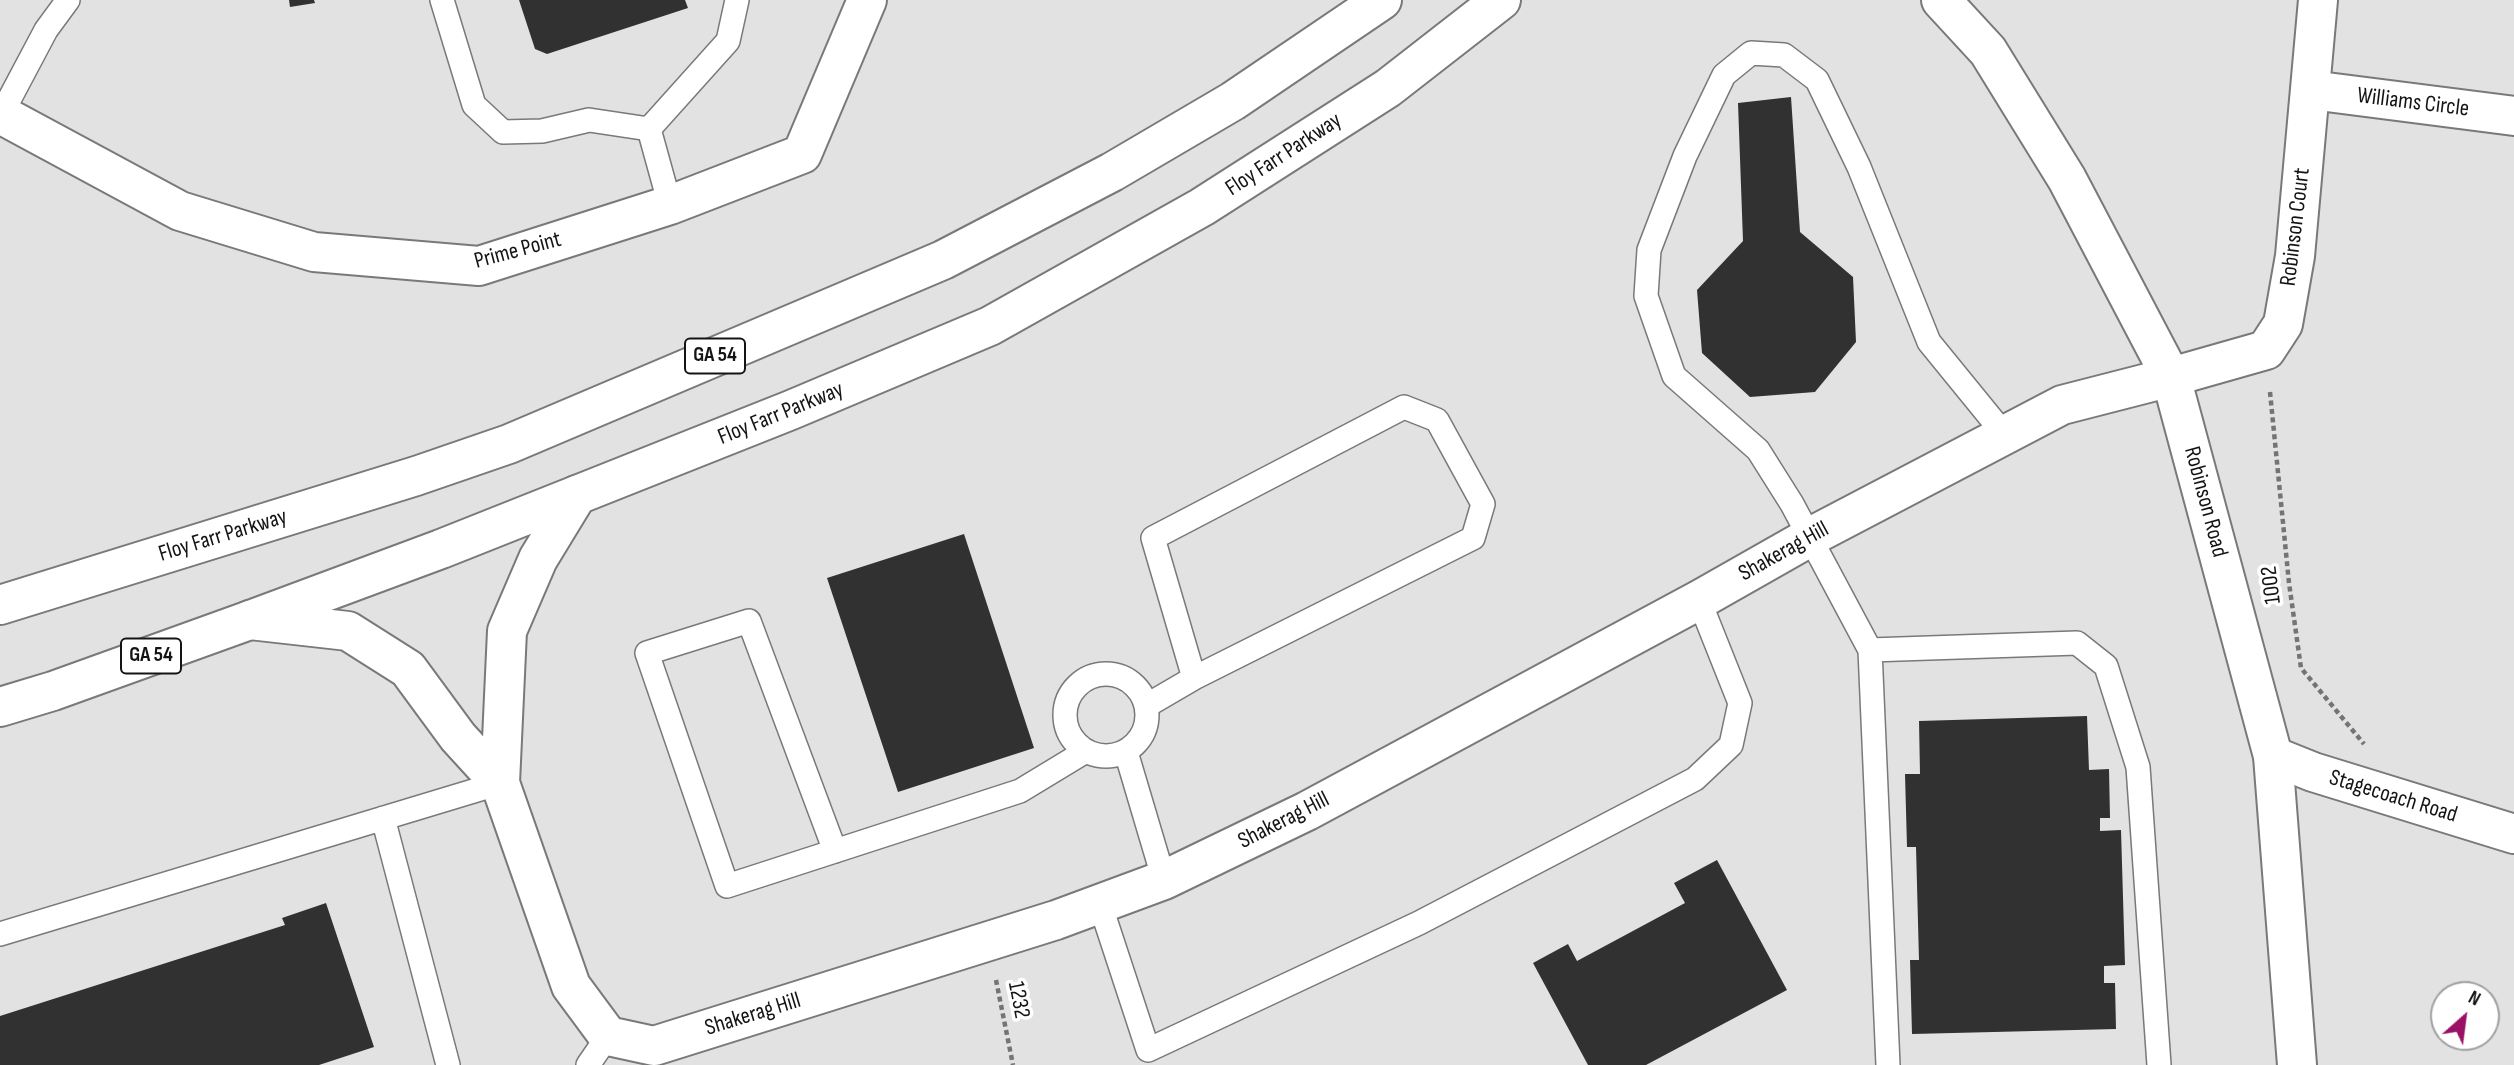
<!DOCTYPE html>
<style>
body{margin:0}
#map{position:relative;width:2514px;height:1065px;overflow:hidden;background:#e2e2e3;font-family:"Sofia Sans Condensed",sans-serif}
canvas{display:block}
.north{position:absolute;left:2430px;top:981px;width:70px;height:70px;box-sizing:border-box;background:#fff;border:2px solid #a1a1a1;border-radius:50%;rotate:28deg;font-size:19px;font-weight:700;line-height:28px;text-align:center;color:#141414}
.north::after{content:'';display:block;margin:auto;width:24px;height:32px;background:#9a1265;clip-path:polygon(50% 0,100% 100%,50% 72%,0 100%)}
</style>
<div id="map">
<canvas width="2514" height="1065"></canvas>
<div class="north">N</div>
</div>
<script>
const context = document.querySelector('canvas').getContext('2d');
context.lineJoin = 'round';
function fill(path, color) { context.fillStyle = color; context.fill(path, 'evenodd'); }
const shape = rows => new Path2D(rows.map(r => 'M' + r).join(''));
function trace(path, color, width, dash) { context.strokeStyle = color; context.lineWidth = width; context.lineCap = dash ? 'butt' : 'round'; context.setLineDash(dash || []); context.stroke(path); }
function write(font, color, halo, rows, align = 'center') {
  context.font = font + ' "Sofia Sans Condensed",sans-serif'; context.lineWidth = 7; context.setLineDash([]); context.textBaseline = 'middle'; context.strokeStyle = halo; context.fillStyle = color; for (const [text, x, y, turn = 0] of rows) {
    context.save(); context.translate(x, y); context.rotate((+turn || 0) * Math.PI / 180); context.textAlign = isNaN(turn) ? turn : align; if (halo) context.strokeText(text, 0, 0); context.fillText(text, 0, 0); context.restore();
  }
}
const building = shape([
 [289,0,314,0,315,3,290,7],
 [519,0,685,0,688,8,547,54,535,49],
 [1791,97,1800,232,1853,277,1856,342,1815,392,1750,397,1702,353,1697,290,1743,241,1738,103],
 [964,534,1034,748,898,792,827,578],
 [2087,716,2089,770,2109,769,2110,818,2100,818,2100,831,2121,830,2125,965,2104,966,2104,983,2115,983,2116,1029,1912,1034,1910,960,1919,960,1916,847,1907,847,1905,774,1920,774,1919,721],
 [1717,860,1787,990,1646,1065,1588,1065,1533,963,1568,944,1577,961,1685,903,1674,883],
 [326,903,374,1047,319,1065,0,1065,0,1016,285,925,282,918]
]);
const path = shape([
 [2270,392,2289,583,2301,668,2364,744],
 [996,980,1013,1065]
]);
const lane = shape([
 [442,0,474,105,503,132,542,131,589,120,649,129,670,205],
 [1,115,46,30,68,0],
 [649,129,728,41,737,0],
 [1870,650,2077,643,2106,666,2138,767,2159,1065],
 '1065 715a41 41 0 1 1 82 0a41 41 0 1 1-82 0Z',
 [1146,706,1194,678,1473,538,1483,504,1437,420,1404,407,1153,538,1194,678],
 [1126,752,1164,880],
 [383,818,448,1065],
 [835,851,749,621,647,653,727,886,835,851,1020,791,1086,751],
 [1100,904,1148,1050,1419,923,1695,779,1731,745,1740,703,1699,600],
 [0,934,500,783],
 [588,1065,608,1036],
 [1888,1065,1870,650,1792,504,1758,450,1674,376,1646,296,1649,250,1685,156,1724,75,1751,53,1784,55,1817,80,1859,167,1929,342,2004,434]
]);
const street = shape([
 [2311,90,2514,116],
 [0,114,180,211,314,252,479,266,670,205,802,154,867,0],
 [577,495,538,559,507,631,500,783,571,986,608,1036,654,1046,1056,920,1164,880,1307,811,1699,600,1810,537,2062,405,2171,377,2266,350,2283,324,2295,256,2318,0],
 [250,620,348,631,408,669,458,737,500,783],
 [2273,756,2313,772,2514,834]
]);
const secondary = shape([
 [1941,0,1988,51,2067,179,2171,377,2273,756,2297,1065]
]);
const primary = shape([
 [0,605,416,476,509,444,943,260,1112,172,1233,101,1382,0],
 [0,707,53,691,250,620,441,549,791,410,990,326,1202,207,1388,88,1501,0]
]);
const shields = [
 [715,356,60],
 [151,656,60]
];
const shieldNames = [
 ["GA 54",715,356],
 ["GA 54",151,656]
];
const streetNames = [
 ["Williams Circle",2413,103,7],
 ["Floy Farr Parkway",1284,155,-33],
 ["Robinson Court",2296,227,-83],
 ["Prime Point",518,251,-15],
 ["Floy Farr Parkway",781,414,-22],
 ["Robinson Road",2205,502,75],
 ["Floy Farr Parkway",223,536,-17],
 ["Shakerag Hill",1784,552,-29],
 ["1002",2272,585,-97],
 ["Stagecoach Road",2393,797,17],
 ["Shakerag Hill",1284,821,-27],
 ["1232",1018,1000,79],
 ["Shakerag Hill",753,1015,-17]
];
fill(building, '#323131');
trace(lane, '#79797a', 26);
trace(street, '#79797a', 42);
trace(secondary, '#79797a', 42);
trace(primary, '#79797a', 42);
trace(path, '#747474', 4.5, [5, 3.5]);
trace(lane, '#fff', 23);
trace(street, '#fff', 38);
trace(secondary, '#fff', 38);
trace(primary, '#fff', 38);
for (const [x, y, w] of shields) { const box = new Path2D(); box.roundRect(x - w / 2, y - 17.5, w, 35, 5); context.fillStyle = '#fff'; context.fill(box); trace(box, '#141414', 2); }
write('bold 21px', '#141414', null, shieldNames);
write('23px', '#141414', '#fff', streetNames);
</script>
